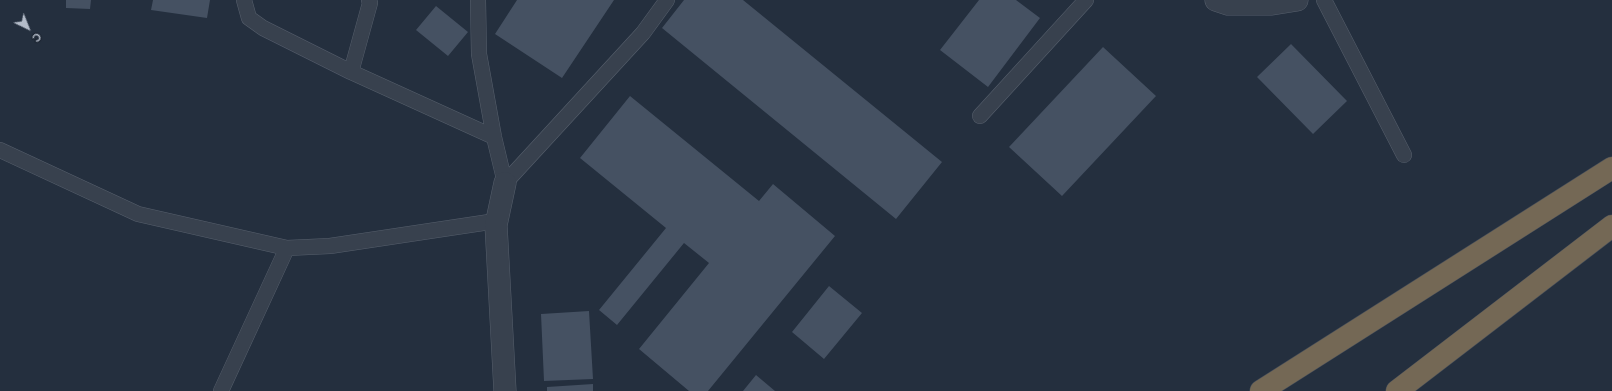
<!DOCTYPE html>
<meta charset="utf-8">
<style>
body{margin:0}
#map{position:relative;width:1612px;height:391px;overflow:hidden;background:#242f3e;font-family:Raleway,sans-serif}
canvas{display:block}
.north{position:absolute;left:8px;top:8px;width:40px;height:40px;-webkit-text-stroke:3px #1d2633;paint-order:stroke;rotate:137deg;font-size:11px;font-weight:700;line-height:16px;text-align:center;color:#b4bcc9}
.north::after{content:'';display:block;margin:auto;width:14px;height:18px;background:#b4bcc9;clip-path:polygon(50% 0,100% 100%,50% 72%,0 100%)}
</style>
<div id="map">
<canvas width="1612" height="391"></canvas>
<div class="north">С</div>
</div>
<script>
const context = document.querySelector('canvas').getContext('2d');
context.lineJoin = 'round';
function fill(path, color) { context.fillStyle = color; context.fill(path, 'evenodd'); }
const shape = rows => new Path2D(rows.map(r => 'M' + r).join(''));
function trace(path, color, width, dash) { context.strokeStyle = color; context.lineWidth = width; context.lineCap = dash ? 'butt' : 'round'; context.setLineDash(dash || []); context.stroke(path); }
const building = shape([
 [66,0,91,0,90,9,66,8],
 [153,0,210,0,207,18,151,10],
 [517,0,614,0,562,78,495,34],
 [684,0,743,0,942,162,896,219,662,28],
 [979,0,1016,0,1040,18,988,87,940,50],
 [436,6,468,32,448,56,416,30],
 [1291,44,1347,101,1313,134,1257,77],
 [1103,47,1156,96,1062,196,1009,147],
 [630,96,759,201,773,184,835,236,708,391,689,391,639,349,709,263,684,243,617,325,599,310,666,228,580,158],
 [829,286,862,313,824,359,792,332],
 [589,311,593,379,544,381,541,314],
 [756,375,775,391,743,391],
 [593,384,593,391,547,391,547,387]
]);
const lane = shape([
 [244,0,249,18,263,28,351,72,494,137],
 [478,0,479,54,494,137,505,183],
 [1324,0,1404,155],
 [351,72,370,3,369,0],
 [980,116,1086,0],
 [0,150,138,214,287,248,330,246,496,221],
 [505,183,643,33,667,0],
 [221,391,287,248]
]);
const street = shape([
 [1216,0,1228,4,1272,4,1297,0],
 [505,183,496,225,505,391]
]);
const highway = shape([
 [1261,391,1612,168],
 [1397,391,1612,226]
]);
fill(building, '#455162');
trace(lane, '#565f6c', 16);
trace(street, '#565f6c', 23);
trace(highway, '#434c59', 23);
trace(lane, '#38414e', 15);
trace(street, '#38414e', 22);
trace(highway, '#746855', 22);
</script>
